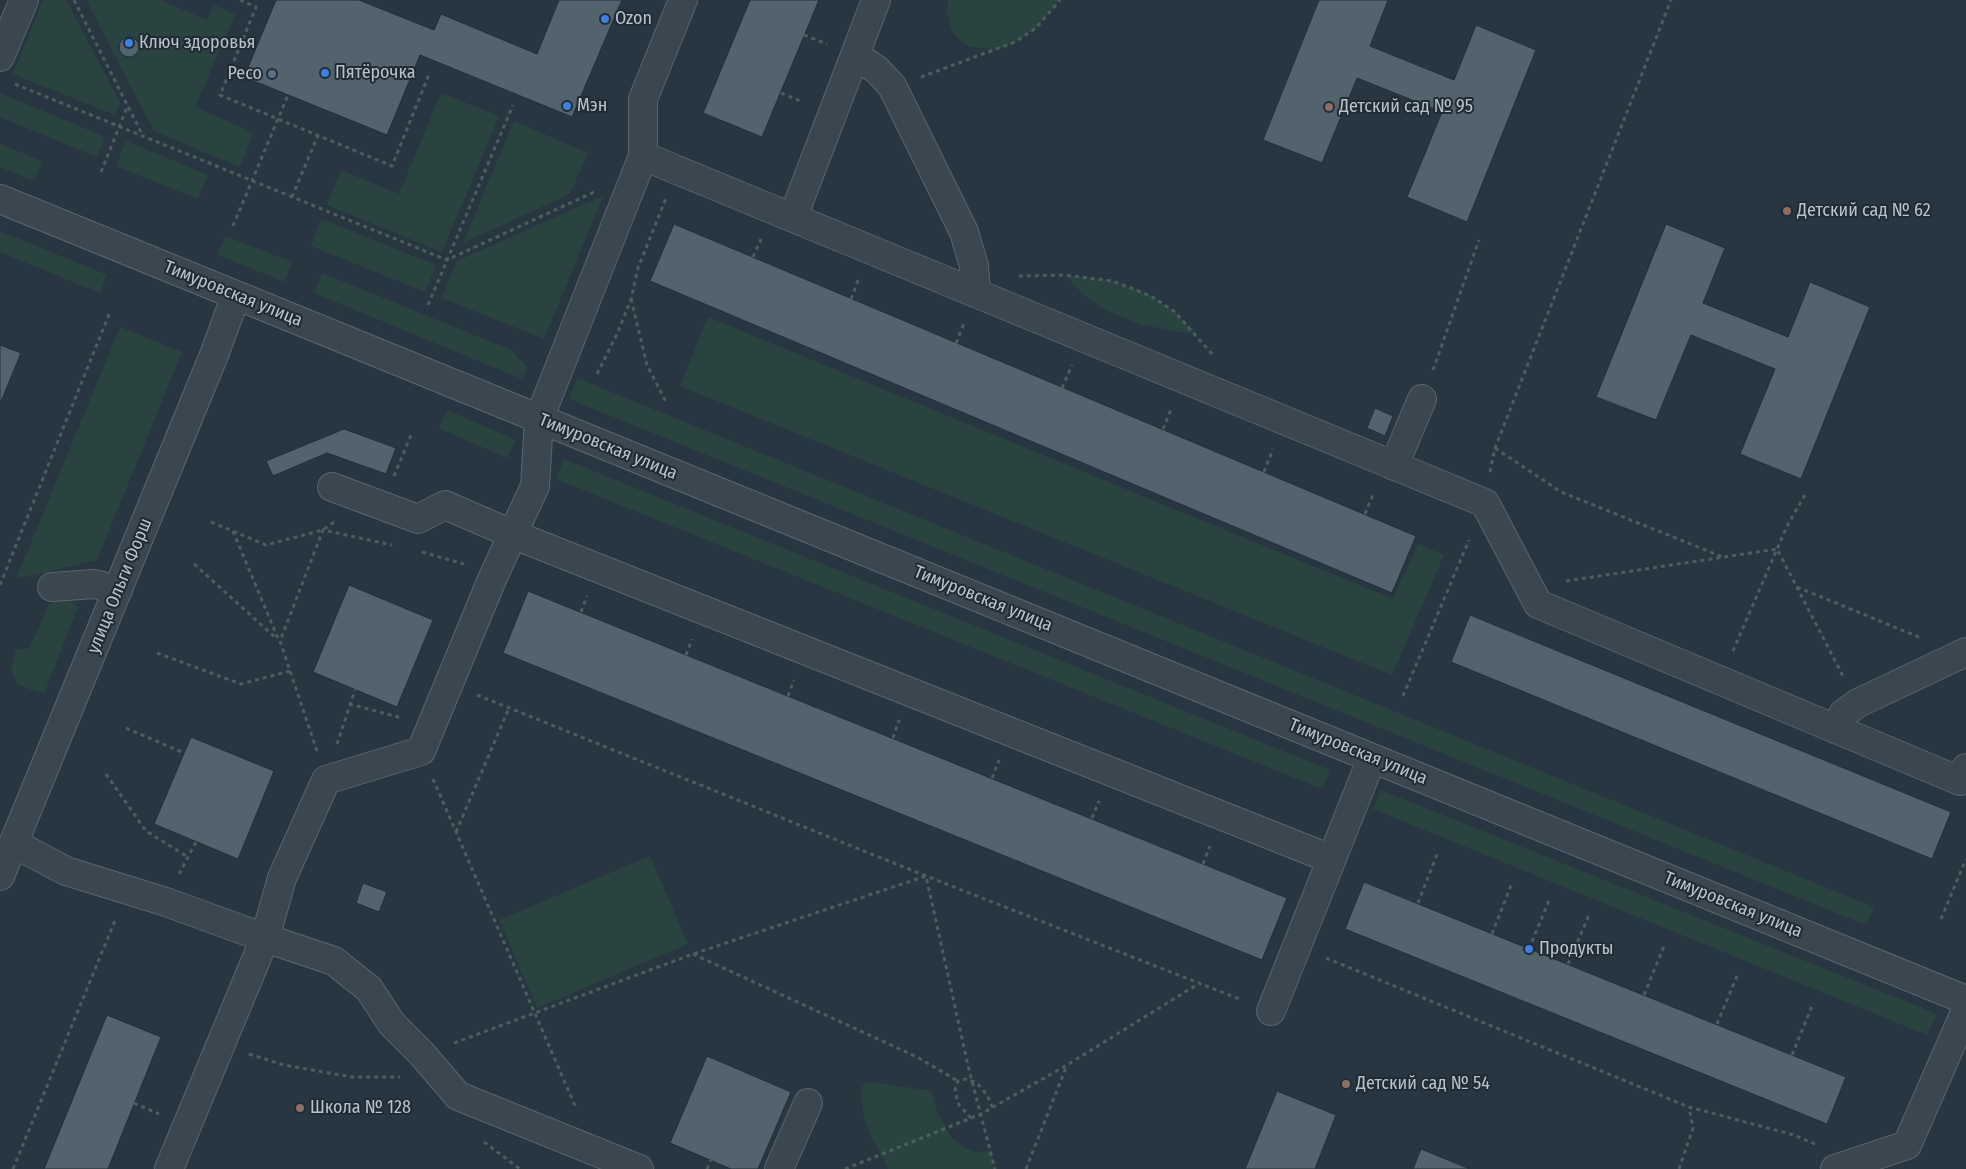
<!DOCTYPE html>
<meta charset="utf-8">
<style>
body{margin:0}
canvas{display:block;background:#273640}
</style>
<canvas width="1966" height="1169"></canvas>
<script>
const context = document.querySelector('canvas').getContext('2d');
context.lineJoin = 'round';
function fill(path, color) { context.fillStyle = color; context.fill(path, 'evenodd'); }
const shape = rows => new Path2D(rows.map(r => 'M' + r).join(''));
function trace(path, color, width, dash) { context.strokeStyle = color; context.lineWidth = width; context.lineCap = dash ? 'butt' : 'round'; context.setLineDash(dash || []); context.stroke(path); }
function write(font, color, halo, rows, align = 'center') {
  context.font = font + ' "Fira Sans Condensed",sans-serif'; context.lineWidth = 4; context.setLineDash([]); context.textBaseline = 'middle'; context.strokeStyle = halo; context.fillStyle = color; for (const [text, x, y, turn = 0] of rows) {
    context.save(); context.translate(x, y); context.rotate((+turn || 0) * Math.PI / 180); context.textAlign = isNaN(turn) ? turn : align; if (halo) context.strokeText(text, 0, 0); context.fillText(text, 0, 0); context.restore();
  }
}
const green = shape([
 [43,0,66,0,120,103,115,115,13,74],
 [86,0,160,0,207,20,214,5,235,14,195,107,254,133,240,167,154,131],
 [948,0,1060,0,1036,28,1015,42,996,50,967,46,953,33,947,14],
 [0,93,105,137,97,157,0,117],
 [441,93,499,116,442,252,327,205,341,170,399,194],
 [514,121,588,153,570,194,463,243],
 [126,141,208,175,198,199,116,166],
 [0,144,42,161,34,181,0,167],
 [603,196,544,339,442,298,457,261],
 [321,219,436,265,425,292,311,246],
 [0,231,107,275,100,293,0,252],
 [225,236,292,262,285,282,218,255],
 [322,273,511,350,527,367,522,379,314,293],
 [1065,275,1113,281,1151,296,1175,312,1198,335,1142,325,1103,309,1082,293],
 [708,317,1393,599,1418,544,1444,555,1392,675,680,386],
 [120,327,182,352,97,560,16,579],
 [577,378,1874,907,1866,925,569,399],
 [447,410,516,440,507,458,439,428],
 [564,459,1330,770,1322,789,556,479],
 [58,598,71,600,78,607,44,694,18,685,11,670,16,650,30,648,48,606],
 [1381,790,1937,1014,1927,1035,1373,809],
 [650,856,688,944,537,1008,499,920],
 [872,1082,932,1091,937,1111,951,1137,965,1148,977,1152,991,1150,995,1169,888,1169,870,1134,863,1113,861,1089,864,1084]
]);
const building = shape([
 [276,0,359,0,434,30,441,14,537,54,559,0,622,0,572,117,420,55,387,135,244,77,276,0],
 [750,0,819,0,762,137,703,113,750,0],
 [1319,0,1388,0,1370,46,1454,80,1476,25,1536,50,1467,222,1407,197,1442,112,1357,78,1322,163,1263,140,1319,0],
 '119 47a10 10 0 1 1 20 0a10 10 0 1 1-20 0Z',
 [674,224,1416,536,1392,593,650,281,674,224],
 [1666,224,1725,248,1703,303,1788,337,1810,282,1870,307,1801,479,1740,454,1775,369,1691,335,1656,420,1596,397,1666,224],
 [0,345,21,353,0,404,0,345],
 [1375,408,1393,416,1385,436,1367,428,1375,408],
 [344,429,396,448,386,474,327,453,273,476,266,461,344,429],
 [349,585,433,620,397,707,313,672,349,585],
 [528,591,1287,898,1262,960,503,653,528,591],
 [1470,615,1951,812,1932,859,1451,662,1470,615],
 [191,737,274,771,238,859,154,824,191,737],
 [1364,882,1846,1077,1827,1124,1345,929,1364,882],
 [363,883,387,892,379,912,356,903,363,883],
 [107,1015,161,1037,108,1169,44,1169,107,1015],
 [707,1056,791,1092,758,1169,731,1169,670,1143,707,1056],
 [1277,1091,1336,1115,1315,1169,1245,1169,1277,1091],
 [1421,1149,1470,1169,1413,1169,1421,1149]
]);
const path = shape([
 [74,0,143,136],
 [240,0,256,7,220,95,392,166,430,72],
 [804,35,827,44],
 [921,77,1015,42,1036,28,1060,0],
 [15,84,447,260,594,192],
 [781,93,803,102],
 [101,172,128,105],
 [292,197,318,135],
 [233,226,288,95],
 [753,257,762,237],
 [1019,276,1065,275,1113,281,1151,296,1175,312,1213,355],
 [631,299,647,365,666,402],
 [851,299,859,278],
 [428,305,513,105],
 [956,343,964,323],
 [1433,370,1479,240],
 [597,374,618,332,631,299,638,268,666,198],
 [1062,388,1072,365],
 [1163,429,1172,407],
 [1495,448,1561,492,1723,557],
 [1264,472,1273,449],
 [1490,472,1495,448,1671,0],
 [394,476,411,435],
 [1365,514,1374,492],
 [211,522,266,545,323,530,334,522],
 [233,531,279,641],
 [422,552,464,564],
 [194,564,277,639],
 [1566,581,1777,549,1843,676],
 [0,585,110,312],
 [1797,587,1921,638],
 [581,612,587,596],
 [1733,651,1787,526,1805,495],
 [157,653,241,684,290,671],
 [686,655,692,639],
 [477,695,926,876,1242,1000],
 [788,696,794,680],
 [1403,696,1469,540],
 [349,704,402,718],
 [126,728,184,753],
 [893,738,899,720],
 [337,744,355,690],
 [317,751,280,641,323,530,392,545],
 [106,774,146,831,188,857],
 [992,778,999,760],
 [433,779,576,1108],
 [1092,818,1099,801],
 [456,832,509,708],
 [1203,864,1210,846],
 [179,874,196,842],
 [1418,903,1438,852],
 [1941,919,1966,859],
 [1492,934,1512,883],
 [1529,949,1550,898],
 [693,954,917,1057,958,1081],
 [1326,958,1689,1107,1794,1135,1815,1144],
 [1568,964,1589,915],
 [1644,995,1664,946],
 [1717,1024,1737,976],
 [454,1043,693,954,926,876,969,1070,995,1169],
 [249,1054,284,1065,352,1077,400,1077],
 [1792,1055,1812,1006],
 [134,1103,159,1114],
 [971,1118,959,1105,957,1099,955,1089,958,1081,966,1079,977,1083,987,1095,993,1108],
 [484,1142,520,1169],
 [13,1169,116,918],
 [707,1169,711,1160],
 [845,1169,981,1114,1067,1065,1198,984],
 [1026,1169,1067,1065],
 [1679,1169,1693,1128,1689,1107]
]);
const minor = shape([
 [683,0,643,99,643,156,1485,503,1538,604,1960,781,1966,768],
 [855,55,877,70,892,86,964,232,974,266,976,293],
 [0,57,24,0],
 [0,199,1966,1000],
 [793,217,876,0],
 [1394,466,1422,399],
 [332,487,418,519,445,505,512,534,1331,859],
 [52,587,94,584,118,590],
 [1835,729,1843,714,1858,703,1966,652],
 [13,843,66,871,166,902,265,938,169,1169],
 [0,876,214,355,236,295],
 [1271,1011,1372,758],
 [639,1169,458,1096,422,1054,392,1024,369,989,334,961,265,938,282,878,326,780,421,751,493,577,535,486,539,419,643,156],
 [779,1169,808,1103],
 [1835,1169,1907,1145,1966,1010]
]);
const markers = [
 [605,19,5,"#3f7fe0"],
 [129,43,5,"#3f7fe0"],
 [325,73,5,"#3f7fe0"],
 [272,74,5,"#5c6f8a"],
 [567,106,5,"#3f7fe0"],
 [1329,107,5,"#8d6e63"],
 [1787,211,5,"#8d6e63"],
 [1529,949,5,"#3f7fe0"],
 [1346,1084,5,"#8d6e63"],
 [300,1108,5,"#8d6e63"]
];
const poiNames = [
 ["Ozon",615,19],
 ["Ключ здоровья",139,43],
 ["Пятёрочка",335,73],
 ["Ресо",262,74,"right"],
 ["Мэн",577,106],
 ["Детский сад № 95",1339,107],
 ["Детский сад № 62",1797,211],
 ["Продукты",1539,949],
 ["Детский сад № 54",1356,1084],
 ["Школа № 128",310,1108]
];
const streetNames = [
 ["Тимуровская улица",233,294,22],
 ["Тимуровская улица",608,447,22],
 ["улица Ольги Форш",120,586,-68],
 ["Тимуровская улица",983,599,22],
 ["Тимуровская улица",1358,752,22],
 ["Тимуровская улица",1733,905,22]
];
fill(green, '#2a4341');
fill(building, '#52636d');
trace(building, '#222e37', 1);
trace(minor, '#59656d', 30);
trace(path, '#495f5e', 3, [4, 4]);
trace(minor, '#3b4750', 28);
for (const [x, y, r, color] of markers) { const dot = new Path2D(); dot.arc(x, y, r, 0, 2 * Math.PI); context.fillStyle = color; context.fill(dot); trace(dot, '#202c35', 2); }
write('18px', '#b8c2ca', '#202c35', poiNames, 'left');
write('18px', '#b8c2ca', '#202c35', streetNames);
</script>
